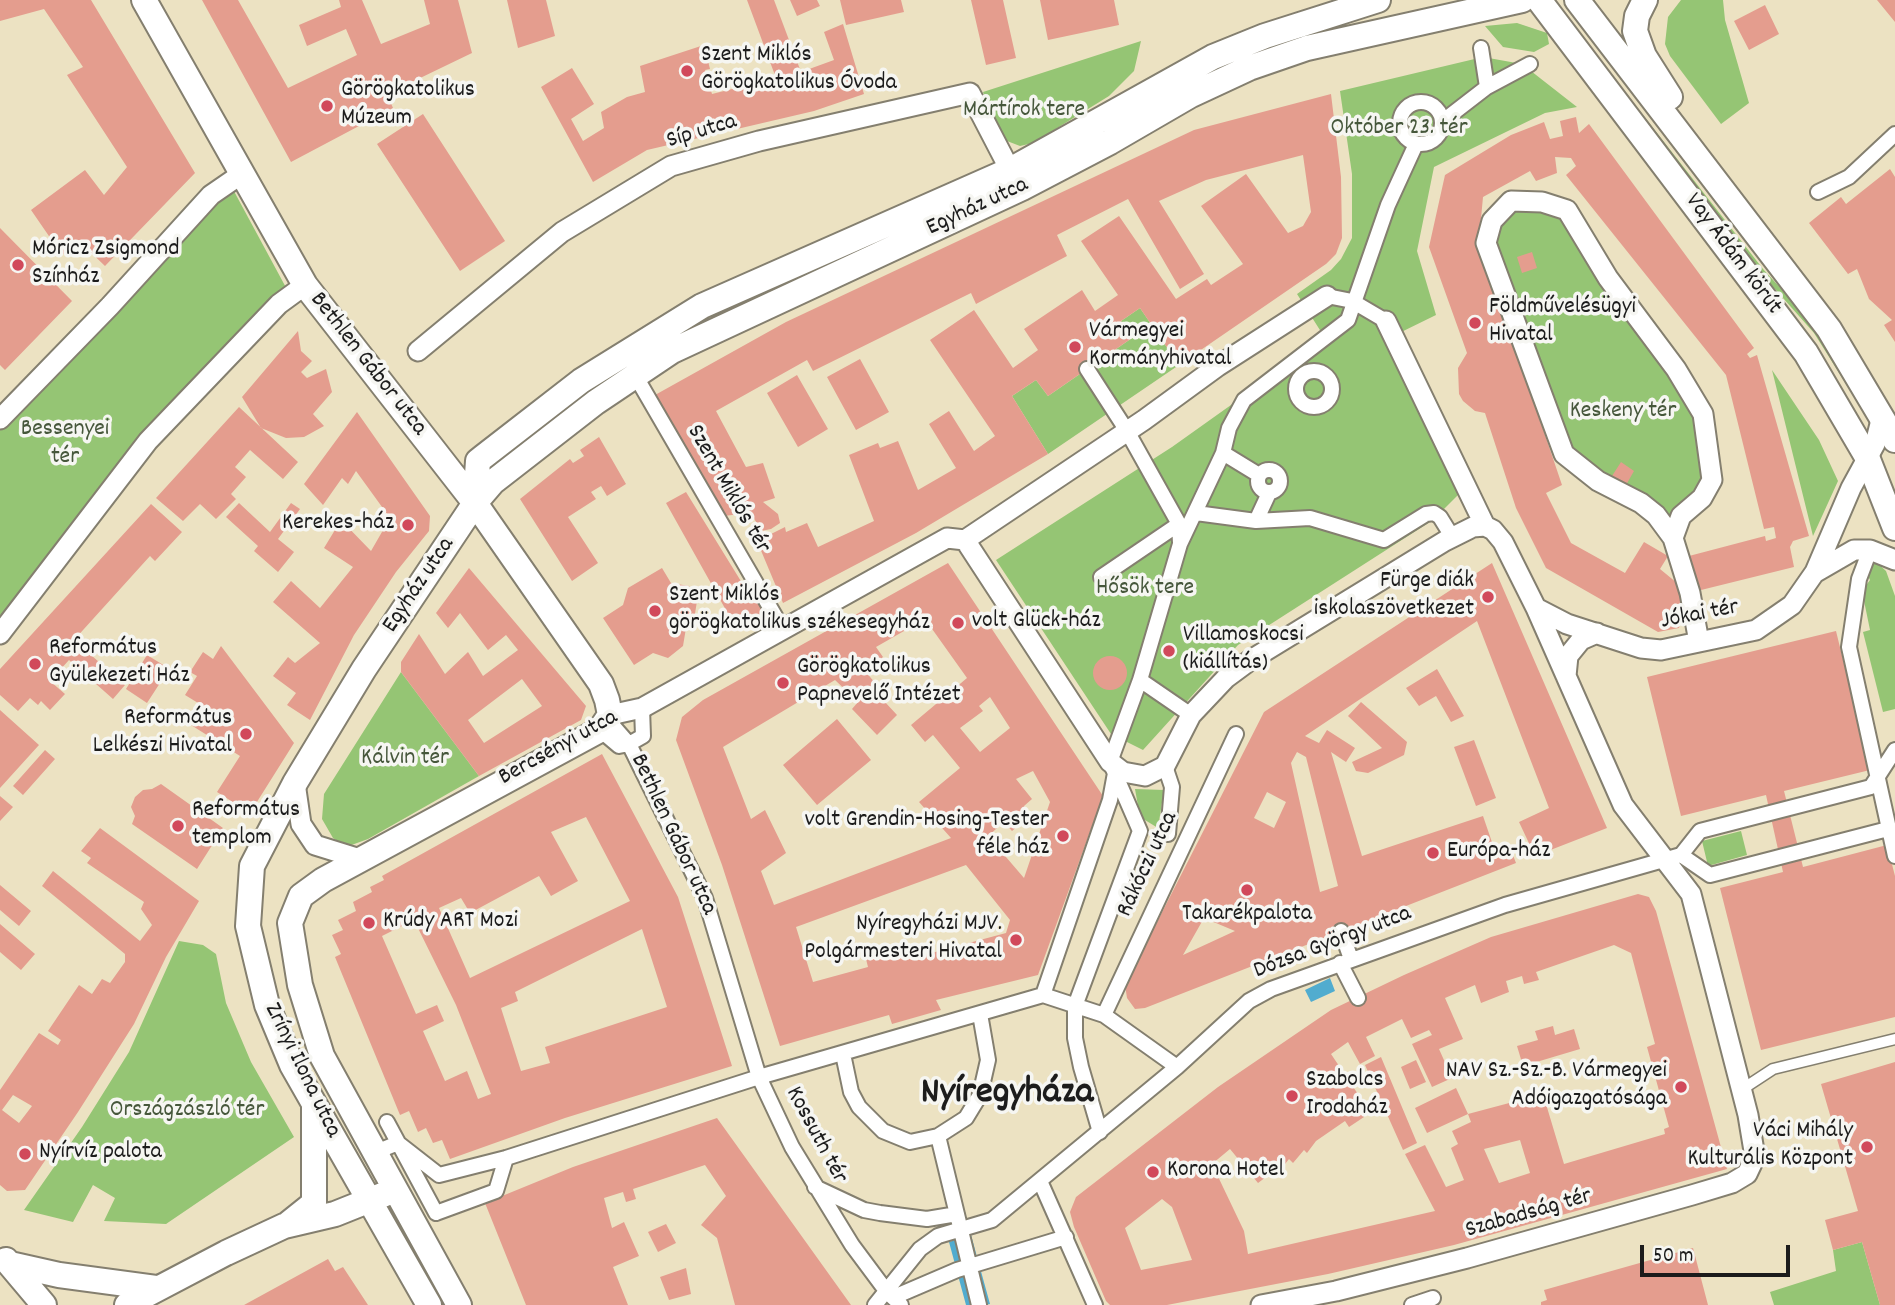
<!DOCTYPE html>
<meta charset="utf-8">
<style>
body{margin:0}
#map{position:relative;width:1895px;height:1305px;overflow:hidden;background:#ece2c2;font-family:Dekko,sans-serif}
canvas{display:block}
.scale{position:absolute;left:1640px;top:1245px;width:150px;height:32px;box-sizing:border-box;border:4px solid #1c1c1c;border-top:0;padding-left:9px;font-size:21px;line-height:24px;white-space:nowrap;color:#1c1c1c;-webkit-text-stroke:5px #f6f6f2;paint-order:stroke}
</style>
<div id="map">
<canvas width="1895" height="1305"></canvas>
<div class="scale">50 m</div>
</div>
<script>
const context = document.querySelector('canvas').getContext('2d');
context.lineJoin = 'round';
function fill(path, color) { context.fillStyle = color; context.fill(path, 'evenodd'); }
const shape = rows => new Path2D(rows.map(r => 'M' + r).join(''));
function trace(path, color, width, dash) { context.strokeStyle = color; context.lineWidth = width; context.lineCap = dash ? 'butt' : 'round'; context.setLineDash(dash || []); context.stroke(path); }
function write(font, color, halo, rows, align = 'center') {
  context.font = font + ' Dekko,sans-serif'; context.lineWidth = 7; context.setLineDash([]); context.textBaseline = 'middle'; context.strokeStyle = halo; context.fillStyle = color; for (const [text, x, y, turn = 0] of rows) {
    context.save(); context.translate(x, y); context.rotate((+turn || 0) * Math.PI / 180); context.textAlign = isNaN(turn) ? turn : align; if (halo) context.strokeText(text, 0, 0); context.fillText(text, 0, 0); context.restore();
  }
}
const green = shape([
 [1681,0,1723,0,1725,20,1749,103,1721,124,1670,56,1665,44,1668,17],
 [1517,23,1547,33,1549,44,1534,52,1503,47,1485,26],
 [1583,38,1763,269,1820,331,1867,410,1866,416,1814,333,1760,272],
 [1141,41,1134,71,1109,96,1033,143,1020,146,1007,141,996,128,983,92],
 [1483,57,1522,64,1577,107,1545,113,1434,167,1417,251,1436,315,1387,339,1459,494,1433,520,1238,645,1143,750,1111,734,996,560,1172,447,1325,338,1297,294,1331,270,1341,259,1352,238,1352,174,1340,91],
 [229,182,290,295,148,442,0,634,0,419],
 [1512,204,1564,214,1699,416,1709,478,1679,513,1668,517,1568,451,1490,243],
 [1140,308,1179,365,1048,454,1012,396,1036,380,1048,396,1132,338,1121,321],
 [1772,370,1819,440,1838,481,1813,536],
 [1872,558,1886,571,1895,596,1895,709,1883,712,1863,632,1870,630,1862,591,1870,580,1866,572],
 [401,672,479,776,368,839,346,847,333,838,322,819,324,794],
 [1135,789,1164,790,1158,828,1140,817],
 [1741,831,1747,855,1708,866,1702,841],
 [179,941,203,945,216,954,226,1003,251,1062,294,1137,166,1224,104,1221,115,1198,93,1185,73,1222,24,1210,82,1127,129,1052],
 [1862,1242,1880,1305,1774,1305,1770,1292,1836,1271,1833,1250]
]);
const water = shape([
 [1330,978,1335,991,1311,1002,1305,990],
 [971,1235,990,1304,985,1305,966,1305,949,1242]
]);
const building = shape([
 [0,0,91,0,195,173,105,266,79,241,62,255,31,210,85,170,104,195,127,167,67,75,83,67,44,9,0,21],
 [202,0,238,0,288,88,357,55,346,29,307,46,299,25,341,7,339,0,362,0,381,44,430,24,424,0,458,0,472,53,387,94,393,108,291,162],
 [507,0,546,0,555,36,518,48],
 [747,0,774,0,801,72,834,60,824,32,843,24,864,94,814,111,647,150,593,182,541,87,572,68,594,104,571,119,583,141,604,128,601,112,627,97,645,92,640,66,704,45,710,69,705,70,712,94,776,78],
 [790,0,817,0,820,6,797,16],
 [840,0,901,0,904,12,846,25],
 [971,0,1003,0,1016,58,986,65],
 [1040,0,1114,0,1119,25,1048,40],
 [1877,0,1895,0,1895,22],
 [1765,5,1779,34,1749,50,1734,21],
 [1331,94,1341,177,1342,238,1336,254,1326,264,1179,365,1140,308,1121,321,1132,338,1048,396,1036,380,1012,396,1048,454,916,533,783,603,757,541,785,527,786,532,807,523,818,547,874,521,849,455,878,443,880,448,898,441,918,490,956,468,929,424,949,411,974,451,995,436,930,340,974,310,1013,368,1038,350,1024,329,1082,290,1095,311,1118,295,1081,241,1119,216,1176,299,1207,279,1211,285,1243,264,1201,206,1246,174,1288,233,1303,226,1311,212,1303,155,1206,180,1159,201,1204,274,1180,289,1128,199,1057,235,1067,256,976,304,971,293,813,371,807,360,716,411,746,467,763,463,775,498,763,502,778,514,780,523,771,529,761,531,750,511,741,508,740,514,724,516,655,395,786,322,1194,130],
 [423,114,505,241,460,271,377,144],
 [1576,117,1579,133,1589,124,1754,348,1747,354,1750,358,1757,355,1809,536,1793,541,1790,547,1794,567,1697,591,1689,556,1765,536,1766,541,1776,538,1774,527,1764,529,1726,375,1566,175,1576,166,1571,158,1555,157,1557,173,1536,181,1530,171,1483,197,1479,240,1562,485,1546,493,1571,543,1625,573,1644,542,1668,556,1660,569,1677,583,1686,606,1679,628,1658,632,1546,568,1516,508,1485,413,1475,411,1463,401,1459,394,1458,368,1467,353,1429,247,1445,175,1511,135,1544,122,1550,139,1563,136,1560,121],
 [1890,169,1895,177,1895,342,1884,325,1892,320,1869,299,1857,269,1848,274,1809,223,1841,197,1846,204],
 [0,228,72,301,5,370,0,365],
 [1532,252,1537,268,1522,273,1517,257],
 [298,331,301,351,312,361,301,372,307,378,326,369,332,392,313,414,324,426,304,437,286,438,261,428,242,397],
 [860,359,889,412,856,430,827,377],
 [797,375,828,429,798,447,767,393],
 [239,407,298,462,283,479,250,450,235,467,246,477,231,494,236,499,216,519,200,504,183,521,156,498],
 [357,412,430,516,429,531,396,572,354,635,310,720,287,705,296,693,273,676,288,657,295,663,320,643,273,602,291,581,320,608,353,567,324,548,341,520,371,551,390,518,356,471,348,484,342,478,323,505,304,484],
 [599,437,626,484,607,496,601,486,591,492,596,499,568,517,598,563,572,581,520,499,570,459,573,463,584,456,580,450],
 [1621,462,1634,471,1626,485,1612,476],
 [686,492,747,591,753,589,766,612,736,628,666,503],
 [239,503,270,532,291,503,300,509,278,539,294,552,278,572,254,551,258,546,226,517],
 [151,504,182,532,155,561,150,556,74,640,125,685,113,699,69,660,50,681,65,694,50,710,41,701,38,705,30,698,18,711,0,695,0,669],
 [948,563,1103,796,1038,975,936,1000,941,1010,892,1024,889,1015,780,1046,722,865,676,740,682,717,703,700],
 [925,619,967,678,911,725,925,742,933,735,960,768,919,802,951,838,774,905,761,871,786,853,765,810,751,819,723,747,835,680,858,702,852,709,877,735,897,715,872,688,876,684,865,671,883,657,876,647],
 [990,697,1010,728,980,752,960,728,983,711,979,706],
 [1033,771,1050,802,1024,878,988,836,1004,822,1012,831,1031,815,1024,806,1032,799,1016,779],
 [966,865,1010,920,1006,933,924,955,921,946,866,959,868,967,813,982,796,927],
 [1492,563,1607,828,1535,856,1519,822,1549,808,1477,621,1305,736,1319,743,1327,730,1355,748,1346,762,1331,752,1362,856,1483,816,1495,851,1509,845,1516,863,1145,1008,1135,1009,1127,998,1125,985,1264,712],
 [1297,752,1306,757,1338,886,1320,892,1291,763],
 [1267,792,1286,802,1274,828,1254,818],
 [1204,918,1235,931,1183,955],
 [469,568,586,706,581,720,479,776,401,672,401,662,419,634,445,674,468,652,483,676,518,650,506,635,488,650,460,613,448,628,436,613],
 [522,679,542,706,484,743,468,720],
 [662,568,671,583,689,586,697,601,694,620,686,628,683,646,668,658,653,653,634,665,603,618,623,605,628,588],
 [1836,631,1870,770,1784,791,1803,867,1887,845,1895,876,1895,1017,1761,1050,1720,888,1783,872,1766,795,1681,816,1647,677],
 [221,646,294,743,250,813,217,792,240,756,191,725,203,706,185,695,197,676,190,672,203,652,213,659],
 [147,655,165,666,156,680,160,683,147,703,126,689],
 '1093 673a17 17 0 1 1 34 0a17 17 0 1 1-34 0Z',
 [1437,669,1464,716,1451,722,1436,696,1419,706,1406,688],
 [1361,702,1407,742,1404,755,1368,773,1356,771,1352,762,1382,748,1348,716],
 [0,710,39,745,0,788],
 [837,719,871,760,817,805,783,765],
 [1474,740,1496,798,1476,806,1454,747],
 [45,750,55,759,23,795,13,786],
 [602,754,678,897,732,1066,565,1118,450,1159,442,1140,433,1143,426,1128,418,1132,409,1111,400,1115,335,957,341,954,332,935,343,930,338,920,356,911,353,902,372,892,370,887,384,880,382,876],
 [586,817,630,901,470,978,439,908,461,898,470,913,539,876,551,896,578,881,551,832],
 [414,920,456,1005,491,1094,478,1099,467,1071,445,1081,423,1031,444,1021,437,1005,416,1014,382,936],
 [642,929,667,1007,545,1047,550,1063,521,1071,501,1008,518,1001,515,992],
 [161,784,223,828,197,869,132,824,135,816,131,807,135,797,143,790,152,789],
 [0,796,13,807,0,821],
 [100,828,199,901,166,957,134,1024,78,1112,25,1190,7,1191,0,1185,0,1090,39,1033,58,1045,61,1040,48,1031,79,985,92,994,102,979,110,983,125,962,125,954,42,886,53,871,140,941,152,925,141,909,144,902,87,863,91,858,81,851],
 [13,1095,32,1106,19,1123,2,1110],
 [0,885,31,911,19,926,0,910],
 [1638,894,1649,897,1656,911,1727,1169,1454,1245,1328,1274,1167,1305,1110,1305,1106,1301,1074,1227,1070,1212,1076,1197,1218,1087,1331,1010,1404,975,1491,937],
 [1614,945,1631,953,1655,1044,1647,1047,1669,1127,1664,1129,1665,1134,1564,1164,1543,1094,1468,1114,1471,1122,1452,1131,1458,1144,1451,1148,1464,1180,1446,1187,1425,1145,1405,1154,1435,1211,1248,1254,1244,1231,1212,1164,1230,1149,1258,1183,1274,1171,1277,1174,1289,1159,1293,1163,1304,1150,1307,1153,1316,1141,1345,1121,1349,1127,1364,1117,1359,1110,1366,1106,1331,1054,1348,1042,1360,1064,1375,1056,1366,1037,1402,1019,1411,1038,1429,1030,1432,1035,1412,1044,1432,1087,1452,1078,1439,1049,1463,1039,1445,998,1475,985,1481,1003,1509,992,1506,981,1522,976,1524,984,1539,980,1536,972],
 [1520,1140,1530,1173,1499,1183,1484,1149],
 [1162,1199,1172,1207,1192,1260,1141,1270,1125,1228],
 [0,924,35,954,21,970,0,952],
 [1553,1026,1555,1035,1574,1029,1580,1049,1523,1066,1517,1046,1538,1040,1535,1031],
 [1381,1057,1417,1143,1403,1150,1365,1065],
 [1416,1060,1426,1082,1410,1089,1401,1067],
 [1895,1062,1895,1305,1880,1305,1862,1242,1833,1250,1825,1220,1858,1211,1821,1084],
 [1456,1088,1468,1114,1427,1133,1415,1108],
 [717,1118,851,1305,735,1305,717,1238,701,1225,726,1196,705,1165,633,1189,636,1199,626,1202,623,1192,604,1198,612,1228,624,1222,639,1256,613,1267,628,1305,526,1305,485,1203,573,1167],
 [666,1224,676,1243,658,1252,648,1232],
 [1693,1248,1708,1305,1541,1305,1541,1302,1547,1300,1544,1290],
 [328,1259,335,1271,343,1267,368,1305,244,1305],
 [686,1268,691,1294,669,1300,660,1277]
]);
const service = shape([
 [1741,1090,1773,1069,1895,1039]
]);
const pedestrian = shape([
 [1481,48,1487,87],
 '1400 123a21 21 0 1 1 42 0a21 21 0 1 1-42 0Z',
 [1443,121,1487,87,1530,64],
 [1818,192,1849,177,1895,134],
 [1327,296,1352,301,1386,321],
 [1087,369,1127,431,1179,524,1180,543],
 '1296 389a18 18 0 1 1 36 0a18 18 0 1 1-36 0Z',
 [635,375,782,628],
 [1223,453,1259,475],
 '1258 481a11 11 0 1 1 22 0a11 11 0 1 1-22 0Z',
 [1196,513,1256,521,1310,518,1384,540,1426,514,1434,513,1440,517,1453,538],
 [1256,521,1269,493],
 [1870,550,1859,579,1849,647,1895,856],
 [1101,577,1179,524],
 [1140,680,1191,715],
 [608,720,629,744,705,898,759,1077,792,1147,852,1245,887,1292,901,1305],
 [600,730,619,746,629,744,643,736,642,708],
 [1165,766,1172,787,1168,834],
 [1681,855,1700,831,1871,787,1895,750],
 [1681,855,1710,875,1888,829,1894,833],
 [1341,931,1351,959],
 [1340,963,1358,998],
 [1043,995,1110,800,1115,773],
 [1104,1015,1236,734],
 [843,1054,851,1092,859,1107,883,1131,910,1142,938,1136,966,1118,980,1095,988,1060,980,1014],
 [387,1122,436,1213],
 [1100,1132,1081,1067,1075,1038,1075,1006,1140,831,1110,762,1140,680,1180,544,1223,453,1229,428,1244,400,1348,320,1388,205,1416,144],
 [938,1136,979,1305],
 [376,1152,398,1143,439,1175,506,1158,759,1077,1043,995,1104,1015,1177,1067],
 [1040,1181,1095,1305],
 [815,1187,864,1210,880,1213,927,1219,957,1214],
 [436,1213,496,1191,506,1158],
 [894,1297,957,1270,1066,1237],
 [875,1305,920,1249,938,1236,992,1220,1177,1067,1249,1001,1271,989,1505,905,1681,855],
 [1412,1305,1433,1298]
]);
const minor = shape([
 [1386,321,1485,526],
 [418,351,562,232,671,166,759,141,970,93,1010,170],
 [0,419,110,306,211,195,243,173],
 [1485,526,1493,530,1503,542,1536,608,1567,624,1641,648,1661,650,1756,630,1792,605,1815,572,1851,488,1875,444,1882,416],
 [1673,538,1681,516,1702,498,1712,480,1703,414,1676,369,1608,278,1567,210,1542,202,1511,201,1492,221,1486,243,1564,454,1598,481,1641,503,1656,515,1673,538,1690,593,1699,642],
 [965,540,1110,762,1123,772,1145,776,1165,766,1191,715,1226,678,1249,661,1445,541,1473,527,1485,526],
 [965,540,1144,420,1218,366,1327,296],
 [1816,572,1854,550,1870,550,1895,560],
 [0,634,148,441,279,304,305,285],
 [1566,676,1568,656,1581,640,1597,633],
 [610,715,642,708,947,538,965,540],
 [295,783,301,824,315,845,360,859],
 [1261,1305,1336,1291,1467,1258,1692,1195,1732,1183,1747,1174,1755,1157,1748,1115,1691,894,1623,805,1536,608]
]);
const tertiary = shape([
 [144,0,305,285,475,503,601,684,607,700,610,715,600,730,323,880,301,896,290,923,300,985,322,1056,459,1305],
 [1539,0,1806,353,1867,457,1895,528],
 [1577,0,1829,329,1895,440],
 [1645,0,1637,16,1635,31,1644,56,1670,97],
 [475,503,478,461,483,457,581,381,702,306,1010,170,1213,57,1265,36,1378,0],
 [289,1223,314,1203,314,1107],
 [6,1260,44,1305],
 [10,1264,59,1275,156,1288],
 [127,1305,226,1253,284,1226,335,1214,385,1194],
 [429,1305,292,1065,267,1005,248,926,252,866,295,783,364,669,475,503,493,482,596,402,672,351,1022,188,1110,142,1191,95,1249,68,1307,48,1522,0]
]);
const markers = [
 [687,71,7,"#d1495b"],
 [327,106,7,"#d1495b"],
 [18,265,7,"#d1495b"],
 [1475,323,7,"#d1495b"],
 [1075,347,7,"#d1495b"],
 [408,525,7,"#d1495b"],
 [1488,597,7,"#d1495b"],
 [655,611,7,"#d1495b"],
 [958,623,7,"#d1495b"],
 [1169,651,7,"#d1495b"],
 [35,664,7,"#d1495b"],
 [783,683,7,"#d1495b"],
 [246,734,7,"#d1495b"],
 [178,826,7,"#d1495b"],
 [1063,836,7,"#d1495b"],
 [1433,853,7,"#d1495b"],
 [1247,890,7,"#d1495b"],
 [369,923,7,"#d1495b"],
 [1016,940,7,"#d1495b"],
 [1681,1087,7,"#d1495b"],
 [1292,1096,7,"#d1495b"],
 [1867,1147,7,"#d1495b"],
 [25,1154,7,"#d1495b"],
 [1153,1172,7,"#d1495b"]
];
const poiNames = [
 ["Szent Miklós",701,57],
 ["Görögkatolikus Óvoda",701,85],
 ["Görögkatolikus",341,92],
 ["Múzeum",341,120],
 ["Móricz Zsigmond",32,251],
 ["Színház",32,279],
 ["Földművelésügyi",1489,309],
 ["Hivatal",1489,337],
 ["Vármegyei",1089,333],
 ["Kormányhivatal",1089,361],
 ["Kerekes-ház",394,525,"right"],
 ["Fürge diák",1474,583,"right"],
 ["iskolaszövetkezet",1474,611,"right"],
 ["Szent Miklós",669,597],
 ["görögkatolikus székesegyház",669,625],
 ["volt Glück-ház",972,623],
 ["Villamoskocsi",1183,637],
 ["(kiállítás)",1183,665],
 ["Református",49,650],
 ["Gyülekezeti Ház",49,678],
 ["Görögkatolikus",797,669],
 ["Papnevelő Intézet",797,697],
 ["Református",232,720,"right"],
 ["Lelkészi Hivatal",232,748,"right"],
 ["Református",192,812],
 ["templom",192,840],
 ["volt Grendin-Hosing-Tester",1049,822,"right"],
 ["féle ház",1049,850,"right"],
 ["Európa-ház",1447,853],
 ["Takarékpalota",1247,916,"center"],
 ["Krúdy ART Mozi",383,923],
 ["Nyíregyházi MJV.",1002,926,"right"],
 ["Polgármesteri Hivatal",1002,954,"right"],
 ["NAV Sz.-Sz.-B. Vármegyei",1667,1073,"right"],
 ["Adóigazgatósága",1667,1101,"right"],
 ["Szabolcs",1306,1082],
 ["Irodaház",1306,1110],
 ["Váci Mihály",1853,1133,"right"],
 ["Kulturális Központ",1853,1161,"right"],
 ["Nyírvíz palota",39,1154],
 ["Korona Hotel",1167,1172]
];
const parkNames = [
 ["Mártírok tere",1024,112],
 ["Október 23. tér",1399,130],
 ["Keskeny tér",1623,413],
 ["Bessenyei",65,431],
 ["tér",65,459],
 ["Hősök tere",1145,590],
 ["Kálvin tér",405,760],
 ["Országzászló tér",187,1112]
];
const streetNames = [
 ["Síp utca",702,133,-17],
 ["Egyház utca",978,208,-25],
 ["Vay Ádám körút",1732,255,53],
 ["Bethlen Gábor utca",367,365,52],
 ["Szent Miklós tér",727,490,60],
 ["Egyház utca",420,586,-56],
 ["Jókai tér",1700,616,-11],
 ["Bercsényi utca",559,749,-29],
 ["Bethlen Gábor utca",672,835,65],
 ["Rákóczi utca",1149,865,-65],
 ["Dózsa György utca",1333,944,-21],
 ["Zrínyi Ilona utca",301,1071,64],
 ["Kossuth tér",815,1136,62],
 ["Szabadság tér",1529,1215,-16]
];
const townNames = [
 ["Nyíregyháza",1007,1096]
];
fill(green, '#95c574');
fill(water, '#51accf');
fill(building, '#e49d8e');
trace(service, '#847f6f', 13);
trace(pedestrian, '#847f6f', 18);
trace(minor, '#847f6f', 23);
trace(tertiary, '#847f6f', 28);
trace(service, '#fff', 10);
trace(pedestrian, '#fff', 14);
trace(minor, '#fff', 19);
trace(tertiary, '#fff', 24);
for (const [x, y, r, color] of markers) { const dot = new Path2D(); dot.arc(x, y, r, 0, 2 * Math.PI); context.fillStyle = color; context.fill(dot); trace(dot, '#f6f6f2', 2.5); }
write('24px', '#1c1c1c', '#f6f6f2', poiNames, 'left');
write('24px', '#46573b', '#f6f6f2', parkNames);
write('24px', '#1c1c1c', '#f6f6f2', streetNames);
write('bold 38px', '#1c1c1c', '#f6f6f2', townNames);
</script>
